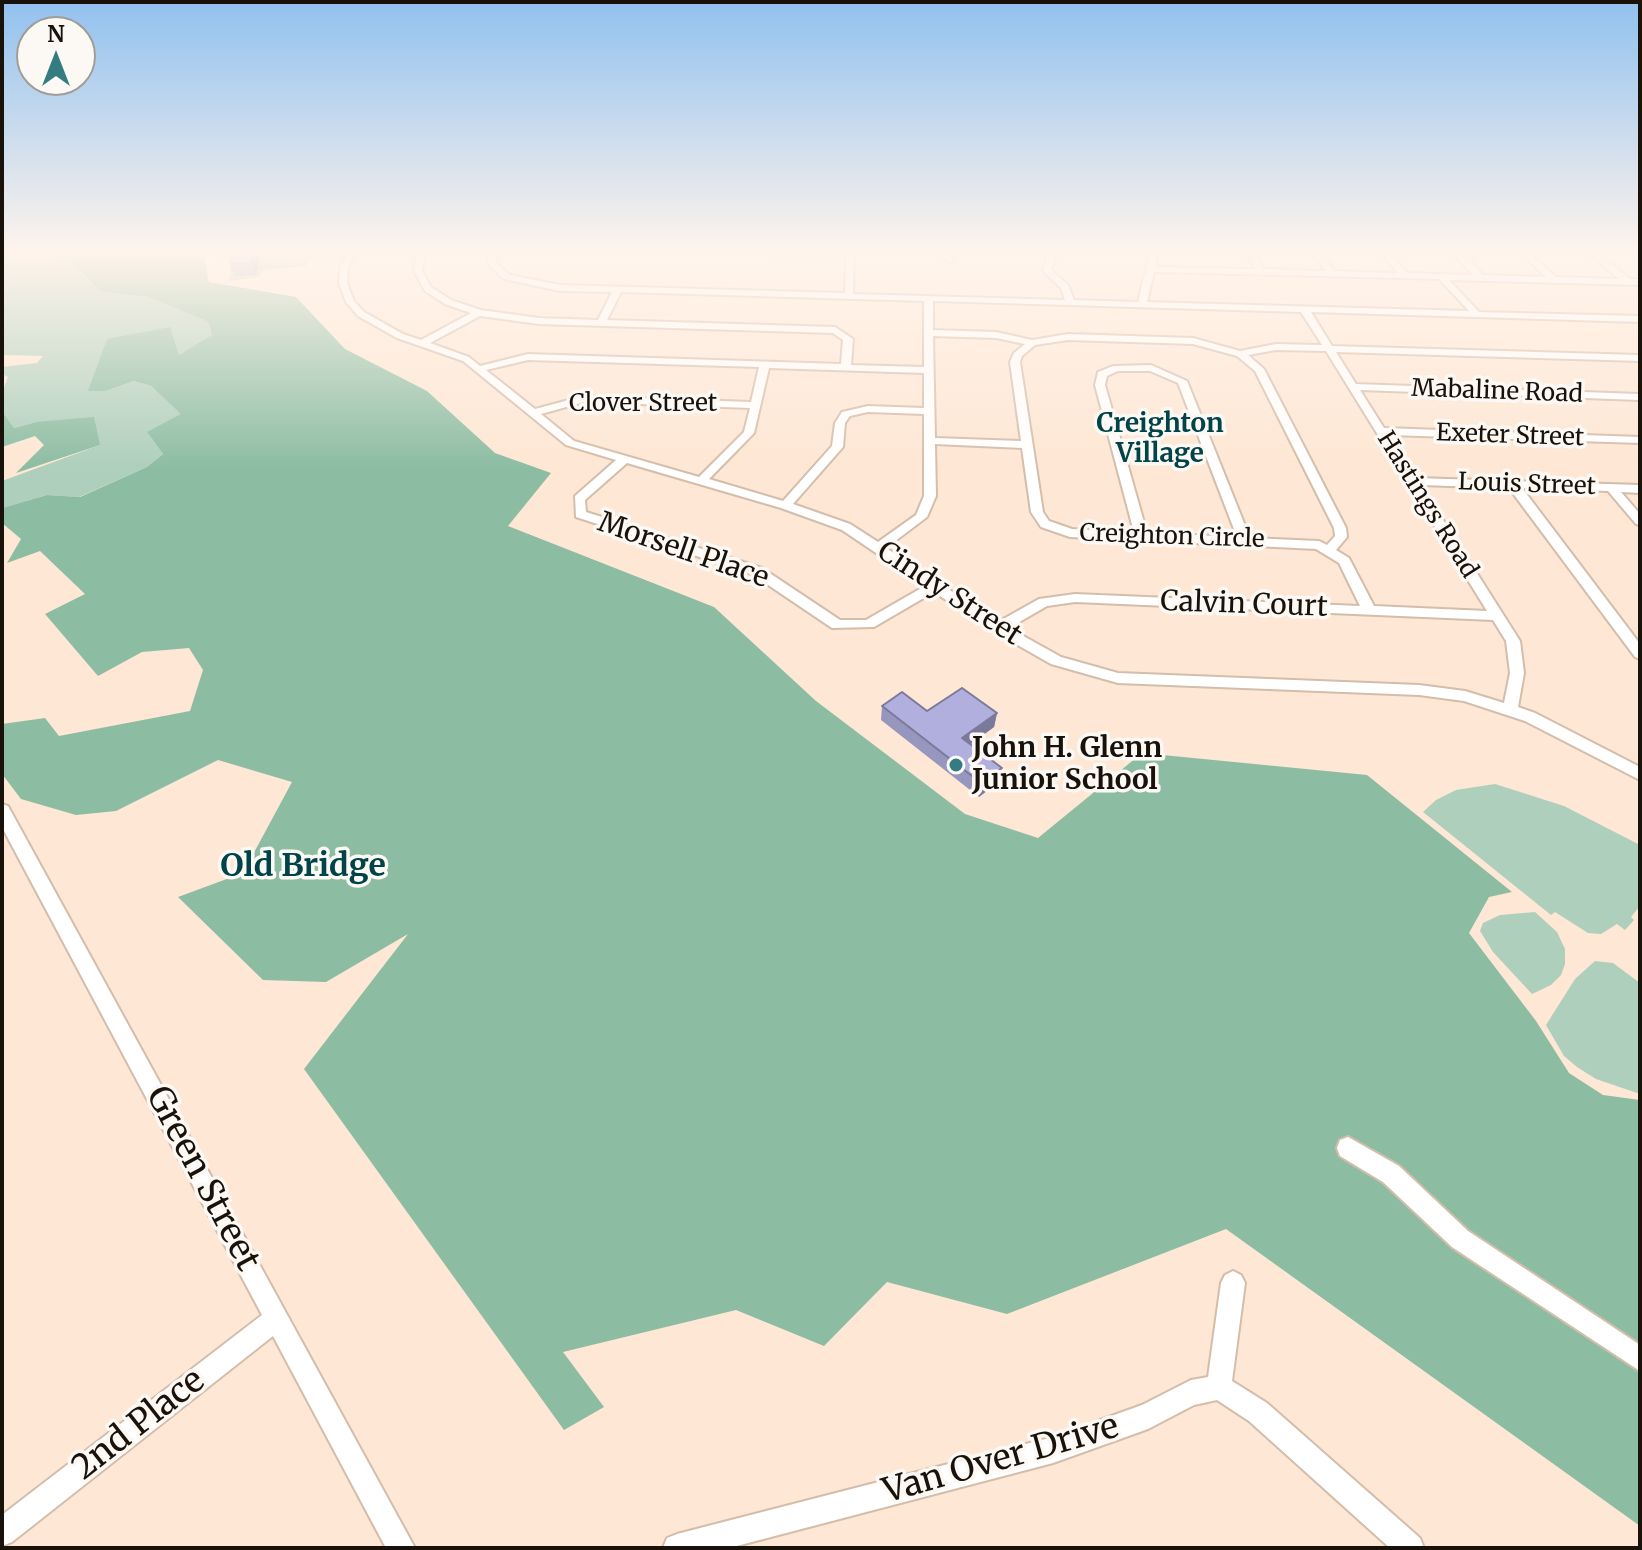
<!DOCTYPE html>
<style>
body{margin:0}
#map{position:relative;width:1642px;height:1550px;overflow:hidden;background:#fee7d4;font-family:Merriweather,serif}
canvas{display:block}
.frame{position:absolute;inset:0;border:4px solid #19120b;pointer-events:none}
.north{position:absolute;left:16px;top:16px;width:80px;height:80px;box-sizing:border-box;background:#fcf8f4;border:2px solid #a19c97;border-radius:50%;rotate:0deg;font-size:22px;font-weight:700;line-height:32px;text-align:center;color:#19120b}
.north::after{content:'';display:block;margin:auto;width:28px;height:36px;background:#347c82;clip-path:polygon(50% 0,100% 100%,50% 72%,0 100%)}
</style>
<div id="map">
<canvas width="1642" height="1550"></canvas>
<div class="frame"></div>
<div class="north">N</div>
</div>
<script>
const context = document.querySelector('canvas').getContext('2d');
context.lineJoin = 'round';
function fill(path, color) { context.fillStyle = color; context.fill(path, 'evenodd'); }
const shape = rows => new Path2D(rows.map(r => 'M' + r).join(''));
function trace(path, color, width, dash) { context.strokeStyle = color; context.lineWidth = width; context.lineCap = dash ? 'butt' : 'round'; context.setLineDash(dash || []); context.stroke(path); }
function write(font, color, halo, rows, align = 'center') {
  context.font = font + ' Merriweather,serif'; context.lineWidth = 7; context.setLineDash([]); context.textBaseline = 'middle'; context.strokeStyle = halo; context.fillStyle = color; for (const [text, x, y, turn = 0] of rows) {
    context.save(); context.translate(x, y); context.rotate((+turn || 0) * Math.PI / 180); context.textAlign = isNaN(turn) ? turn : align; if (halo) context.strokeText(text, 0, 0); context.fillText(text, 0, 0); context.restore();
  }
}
const green = shape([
 [2,251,45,251,49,253,40,258,73,264,101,292,149,297,210,322,213,335,178,356,107,339,101,362,106,391,134,381,151,386,182,414,148,433,163,454,147,467,79,497,47,495,2,508,2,481,100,445,36,422,14,428,2,411,2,393,8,377,2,374,2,367,37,363,43,356,2,355],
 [219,251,320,251,306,266,262,270,260,277,229,281,232,259,217,259],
 [1495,784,1564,806,1640,845,1640,906,1631,917,1634,920,1625,930,1617,924,1601,934,1588,933,1555,912,1551,915,1423,812,1436,800,1456,790],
 [1535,912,1557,932,1565,949,1565,964,1561,975,1551,985,1532,994,1493,952,1480,931,1483,923,1500,915],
 [1595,961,1613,963,1640,983,1640,1094,1596,1079,1577,1067,1564,1056,1546,1025,1575,979]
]);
const forest = shape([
 [45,251,203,251,209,282,296,297,345,349,427,391,495,453,551,473,508,526,714,607,816,701,965,814,1038,838,1142,753,1367,775,1512,892,1489,897,1469,933,1536,1021,1569,1073,1603,1095,1640,1100,1640,1526,1226,1229,1007,1314,887,1282,824,1346,736,1310,563,1352,604,1407,564,1430,304,1069,408,934,326,982,263,980,178,897,243,873,292,782,218,760,116,811,76,815,21,799,2,774,2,724,45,718,59,736,190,711,203,670,189,648,142,652,98,676,45,614,85,594,40,551,7,563,21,539,2,523,2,508,47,495,80,497,147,467,163,454,147,432,181,414,151,386,134,381,106,391,88,391,107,339,170,327,179,355,212,335,209,322,149,297,101,292,73,264,38,257,48,253],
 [2,411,14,428,36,422,94,417,100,445,16,473,44,445,35,436,2,447]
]);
const minor = shape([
 [357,251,348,267,347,283,354,301,364,312,403,334,421,340,471,313,445,304,425,291,414,271,417,251,425,251,422,271,431,287,451,300,481,310,539,318,598,320,612,292,560,291,504,279,489,265,487,251,495,251,497,264,510,275,560,285,845,293,846,257,706,253,702,251,854,251,853,294,1065,300,1061,288,1043,271,1049,251,1057,251,1051,270,1068,285,1074,300,1138,302,1150,251,1158,251,1155,267,1256,269,1245,251,1253,251,1265,269,1326,271,1312,251,1320,251,1334,271,1398,273,1380,251,1388,251,1407,273,1473,275,1451,251,1460,251,1483,275,1546,277,1518,251,1527,251,1556,277,1619,279,1586,251,1595,251,1630,279,1640,279,1640,285,1449,280,1479,312,1640,316,1640,322,1311,312,1332,346,1640,355,1640,361,1336,352,1356,384,1640,394,1640,400,1360,390,1384,428,1640,437,1640,443,1389,435,1416,478,1640,485,1640,493,1621,492,1640,514,1640,525,1636,524,1608,491,1522,488,1640,644,1640,659,1635,657,1509,488,1421,485,1520,641,1524,673,1518,707,1535,713,1640,767,1640,780,1525,721,1464,701,1419,695,1118,683,1051,664,993,631,934,592,874,627,832,628,752,574,576,517,575,496,616,460,566,445,463,361,397,338,358,316,346,302,339,283,340,267,346,257,299,257,295,255,299,253,357,251],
 [1154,272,1439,279,1469,311,1147,302,1154,272],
 [621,292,924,301,924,367,851,365,853,339,835,327,607,320,621,292],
 [933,301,1301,312,1322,345,1276,344,1240,351,1193,338,1068,334,1032,340,996,332,933,330,933,301],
 [480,316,539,324,833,333,843,340,841,364,528,354,480,366,469,357,430,343,480,316],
 [933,336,996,338,1025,344,1014,353,1010,362,1021,441,935,438,933,336],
 [1068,340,1193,344,1237,356,1255,371,1334,528,1335,536,1327,545,1319,541,1250,538,1187,381,1151,365,1113,366,1098,372,1095,385,1134,532,1072,529,1049,521,1043,512,1020,362,1022,356,1035,345,1068,340],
 [1276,350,1326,351,1487,611,1374,606,1349,558,1336,550,1347,537,1346,528,1264,369,1248,355,1276,350],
 [528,360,759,367,751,402,584,396,535,409,486,370,528,360],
 [769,368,924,373,924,408,868,406,842,412,835,423,832,446,783,501,709,479,754,433,769,368],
 [1118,371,1150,371,1178,383,1237,537,1147,533,1105,385,1107,376,1118,371],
 [584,402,750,408,744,432,699,477,574,441,541,414,584,402],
 [868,412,924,414,924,496,916,515,878,542,850,524,793,504,843,447,845,423,850,416,868,412],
 [935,444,1022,448,1031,512,1041,527,1070,537,1316,549,1339,563,1360,606,1075,594,1039,599,998,622,886,548,927,517,936,496,935,444],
 [627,463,781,508,842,530,925,586,866,620,840,620,762,568,586,512,585,500,627,463],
 [1075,602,1493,620,1506,641,1510,673,1504,703,1465,691,1419,685,1118,673,1061,657,1009,628,1047,606,1075,602],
 [942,251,950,251,953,261,947,261,942,251],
 [2,804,8,806,415,1548,386,1548,273,1336,12,1542,2,1546,2,1515,262,1315,2,827,2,804],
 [1348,1137,1399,1166,1468,1231,1640,1345,1640,1371,1452,1247,1383,1182,1340,1156,1337,1148,1340,1140,1348,1137],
 [1233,1271,1241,1275,1245,1283,1232,1381,1267,1403,1420,1538,1424,1548,1390,1548,1249,1421,1217,1400,1194,1405,1148,1429,1053,1463,729,1548,663,1548,667,1538,677,1534,1053,1437,1142,1405,1191,1380,1208,1377,1221,1283,1225,1275,1233,1271]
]);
const wall = shape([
 [233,251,261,251,256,275,235,276,230,264],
 [882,706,927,711,997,713,994,727,970,745,1002,768,998,782,979,797,881,720]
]);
const shadedWall = shape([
 [253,251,261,251,256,275,251,263],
 [997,713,994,727,959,752,962,738],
 [1002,768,998,782,979,797,981,783]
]);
const building = shape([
 [233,251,253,251,251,263,230,264,233,251],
 [962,688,997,713,962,738,1002,768,981,783,882,706,902,692,927,711,962,688]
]);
const markers = [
 [956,765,8,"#347c82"]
];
const farStreetnames = [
 ["Mabaline Road",1497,392,2],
 ["Clover Street",643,404],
 ["Exeter Street",1510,436,2],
 ["Louis Street",1527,485,2],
 ["Hastings Road",1427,505,58],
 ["Creighton Circle",1172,537,2]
];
const farNeighbourhoodnames = [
 ["Creighton",1160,425],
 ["Village",1160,455]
];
const streetNames = [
 ["Morsell Place",683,551,19],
 ["Cindy Street",949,594,33],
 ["Calvin Court",1244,605,2]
];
const poiNames = [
 ["John H. Glenn",972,749],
 ["Junior School",972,781]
];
const quarterNames = [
 ["Old Bridge",303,867]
];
const nearStreetnames = [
 ["Green Street",202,1179,62],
 ["2nd Place",139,1425,-38],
 ["Van Over Drive",1001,1460,-16]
];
fill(green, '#aecfbc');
fill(forest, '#8cbda2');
trace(minor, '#d3bdab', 4);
fill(minor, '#fff');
fill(wall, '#9796be');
fill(shadedWall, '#7b7a9b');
fill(building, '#b0afdd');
trace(building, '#7b7a9b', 2);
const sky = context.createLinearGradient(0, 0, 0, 468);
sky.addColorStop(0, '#91c1ef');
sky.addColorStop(0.54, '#fff4ec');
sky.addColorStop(1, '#fff4ec00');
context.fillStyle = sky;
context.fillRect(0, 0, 1642, 468);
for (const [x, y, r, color] of markers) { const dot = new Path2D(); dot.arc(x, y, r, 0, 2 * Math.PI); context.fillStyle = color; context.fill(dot); trace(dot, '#fcf8f4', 3); }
write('24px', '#19120b', '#fcf8f4', farStreetnames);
write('bold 26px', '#004348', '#fcf8f4', farNeighbourhoodnames);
write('28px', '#19120b', '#fcf8f4', streetNames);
write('bold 28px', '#19120b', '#fcf8f4', poiNames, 'left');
write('bold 32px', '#004348', '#fcf8f4', quarterNames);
write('34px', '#19120b', '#fcf8f4', nearStreetnames);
</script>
